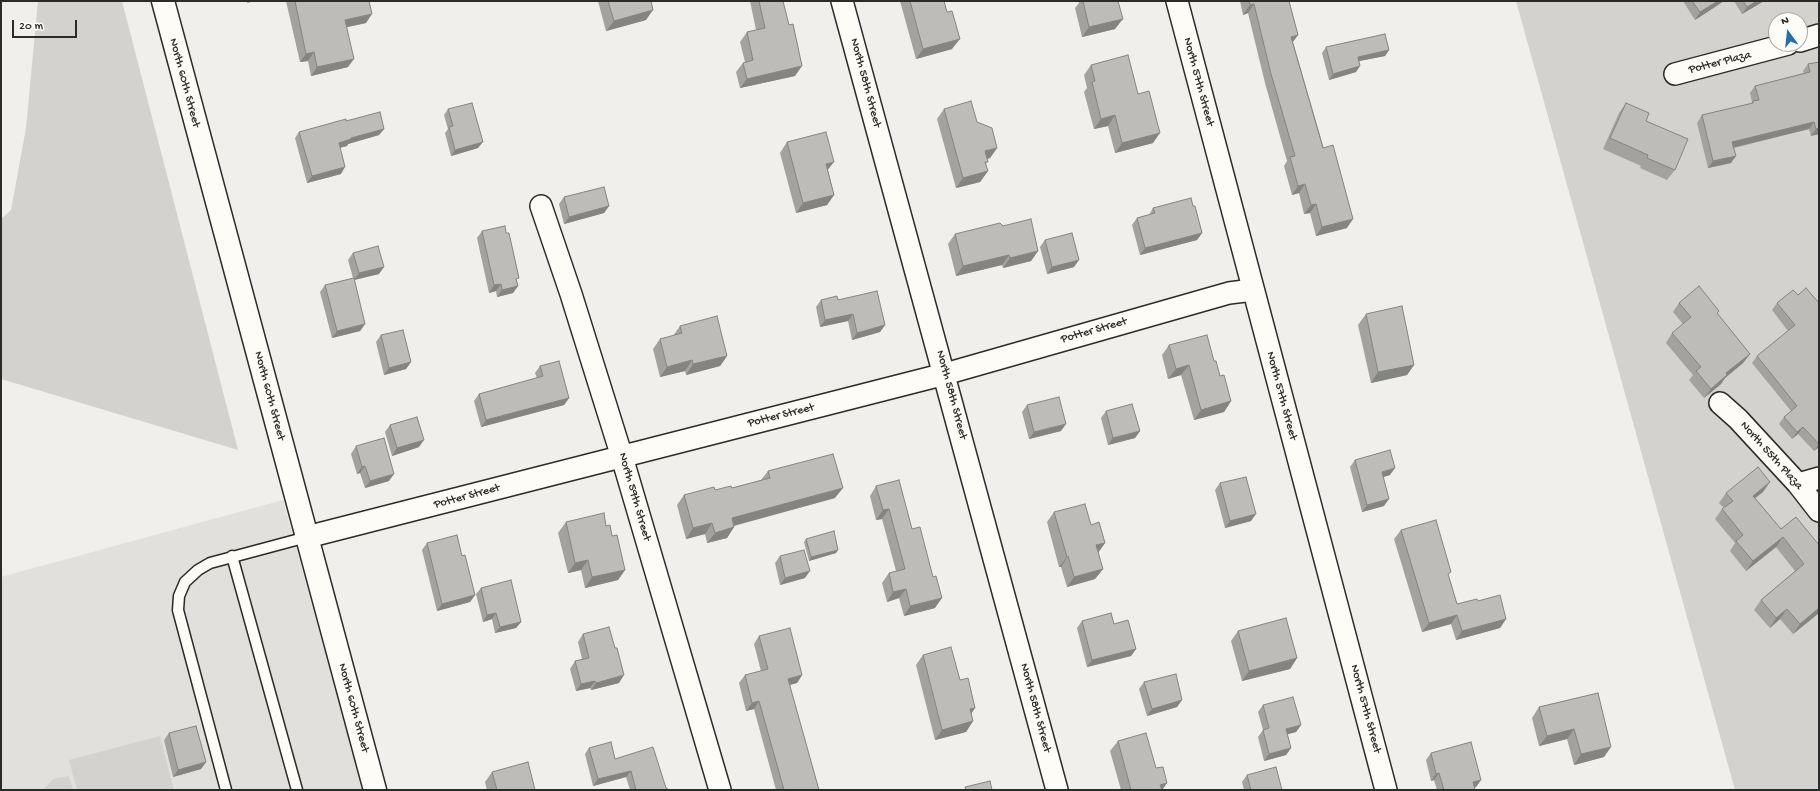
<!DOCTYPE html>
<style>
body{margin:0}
#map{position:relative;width:1820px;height:791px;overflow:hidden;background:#f0efeb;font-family:"Gochi Hand",sans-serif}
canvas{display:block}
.frame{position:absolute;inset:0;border:2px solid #2b2b2b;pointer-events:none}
.north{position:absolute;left:1768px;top:12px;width:40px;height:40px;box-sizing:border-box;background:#fdfcf7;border:1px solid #a9a8a5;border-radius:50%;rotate:345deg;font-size:11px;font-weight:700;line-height:16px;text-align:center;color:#2b2b2b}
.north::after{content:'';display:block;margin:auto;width:14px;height:18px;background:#1f6fb2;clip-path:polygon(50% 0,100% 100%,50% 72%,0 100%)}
.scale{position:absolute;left:12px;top:20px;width:65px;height:18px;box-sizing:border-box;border:2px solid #2b2b2b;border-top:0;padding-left:5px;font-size:12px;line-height:14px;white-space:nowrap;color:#2b2b2b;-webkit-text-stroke:3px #fdfcf7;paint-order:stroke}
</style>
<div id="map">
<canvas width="1820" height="791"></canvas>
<div class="frame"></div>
<div class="north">N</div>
<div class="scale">20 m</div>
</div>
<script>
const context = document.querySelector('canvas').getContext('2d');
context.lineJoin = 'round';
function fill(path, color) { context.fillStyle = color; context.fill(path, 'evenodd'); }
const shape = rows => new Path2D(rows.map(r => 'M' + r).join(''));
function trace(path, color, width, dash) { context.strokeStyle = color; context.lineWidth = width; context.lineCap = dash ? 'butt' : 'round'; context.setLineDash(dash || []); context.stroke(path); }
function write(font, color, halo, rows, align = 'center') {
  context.font = font + ' "Gochi Hand",sans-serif'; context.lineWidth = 3; context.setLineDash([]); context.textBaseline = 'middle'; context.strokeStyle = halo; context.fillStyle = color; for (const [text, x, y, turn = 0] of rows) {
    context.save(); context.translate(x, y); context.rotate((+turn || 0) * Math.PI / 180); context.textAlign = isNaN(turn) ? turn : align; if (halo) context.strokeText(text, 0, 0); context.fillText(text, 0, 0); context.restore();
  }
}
const built = shape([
 [283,500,363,790,1,790,1,577]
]);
const green = shape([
 [38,1,122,1,238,450,1,379,1,219,11,210,26,128],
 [1516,1,1819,1,1819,790,1735,790],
 [1776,20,1800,20,1800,44,1776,44],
 [160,736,174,790,77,790,69,760],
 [69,776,73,790,43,790,53,779]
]);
const service = shape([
 [232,556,297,790],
 [226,790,178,610,179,596,185,582,198,570,210,563,307,537]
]);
const minor = shape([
 [842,1,1057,790],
 [1177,1,1386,790],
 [1800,41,1819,35],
 [1675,74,1788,44],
 [541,206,571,294,622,457,720,790],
 [1720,403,1738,419,1798,484,1819,511],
 [1798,484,1819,478],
 [307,537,945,374,1229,293,1253,290]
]);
const secondary = shape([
 [163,1,375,790]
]);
const wall = shape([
 [286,1,369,1,366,23,347,27,348,67,311,76,308,61,300,62],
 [598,1,651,1,646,20,606,31],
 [750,1,783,1,795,76,740,88,736,72,743,63,745,62,740,42,747,32,756,30],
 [900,1,944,1,947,12,952,49,916,59],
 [1078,1,1118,1,1115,29,1082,37,1075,8,1079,3],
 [1240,1,1289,1,1298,35,1293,42,1347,228,1316,236,1310,213,1304,214,1299,193,1292,195,1284,166,1287,161,1265,83,1248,13,1243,15],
 [1683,1,1724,1,1695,20],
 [1734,1,1764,1,1742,14],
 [1326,47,1389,50,1385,56,1359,61,1356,72,1329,80,1322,53],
 [1819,62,1819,134,1811,136,1809,129,1734,148,1731,163,1708,168,1697,123,1702,115,1751,104,1752,102,1750,93,1755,86,1804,73,1803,71,1808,64],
 [1091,65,1138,94,1153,143,1115,153,1108,126,1094,129,1084,92,1087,88,1084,75],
 [1626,103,1646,121,1675,170,1667,180,1640,168,1641,166,1603,149,1619,113],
 [448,109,478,148,451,156,445,133,448,129,444,115],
 [944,109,997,148,990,158,987,159,986,164,988,171,980,182,956,188,937,119],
 [346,121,384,129,379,135,348,144,347,146,340,148,341,174,307,183,295,138,299,132],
 [787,142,828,170,834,195,827,205,796,213,780,153],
 [564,197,609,206,604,213,564,224,559,204],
 [1193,206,1202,233,1197,240,1140,255,1132,225,1137,218,1149,215,1153,208],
 [1003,226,1038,251,1031,261,1003,268,1002,265,956,276,948,244,955,234],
 [482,231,517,281,518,286,513,293,497,297,496,291,489,293,477,238],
 [1045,240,1074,267,1047,274,1040,247],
 [353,253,379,274,354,280,365,324,360,331,332,338,320,292,325,285,353,278,348,260],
 [1798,295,1819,303,1819,447,1814,451,1798,434,1792,439,1779,424,1784,417,1791,411,1752,363,1757,356,1788,331,1772,310,1777,303],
 [821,300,838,300,885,325,880,332,852,340,848,321,820,327,816,307],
 [1679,303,1719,311,1717,313,1750,354,1743,363,1725,378,1721,384,1704,398,1689,380,1693,375,1666,343,1672,333,1683,324,1673,312],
 [1366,314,1414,365,1407,375,1371,383,1358,325],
 [680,326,727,356,720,366,686,375,685,371,660,377,653,349,660,339,673,336],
 [381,335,411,362,406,369,384,375,376,342],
 [1169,345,1214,361,1231,401,1224,412,1194,420,1181,375,1168,379,1162,355],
 [540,366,569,398,564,405,481,427,474,401,479,394,537,378,535,373],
 [1027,405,1061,431,1029,439,1022,412],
 [1106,411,1140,431,1135,438,1108,445,1101,418],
 [390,425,419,447,392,456,385,432],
 [356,446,389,481,365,488,360,473,357,474,351,454],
 [1355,460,1390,475,1383,477,1384,506,1362,512,1350,467],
 [768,471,835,498,734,526,734,527,727,538,707,543,705,534,686,539,677,505,684,495,732,488,761,480],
 [1220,483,1251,521,1225,528,1215,490],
 [876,486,912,529,935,608,904,616,899,598,887,602,882,583,889,573,896,571,882,519,876,520,870,496],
 [1763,492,1755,498,1781,529,1796,517,1819,613,1793,634,1780,619,1770,628,1754,610,1761,600,1795,571,1776,547,1746,571,1730,551,1735,543,1715,519,1722,509,1724,508,1719,503,1726,493],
 [1054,512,1091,525,1105,543,1098,552,1103,569,1095,579,1067,587,1061,567,1059,567,1047,522],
 [566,522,606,526,612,536,625,570,618,580,585,588,581,570,568,573,558,533],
 [1401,530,1449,577,1457,604,1478,601,1506,619,1500,628,1456,640,1451,624,1422,632,1394,539],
 [806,539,836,553,809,561,804,542],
 [427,543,462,556,475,595,470,602,437,611,422,550],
 [780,556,805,578,780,585,775,563],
 [481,588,521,622,516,628,495,633,492,619,483,622,476,594],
 [1082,621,1114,624,1136,649,1131,656,1087,667,1077,628],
 [1238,631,1297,658,1290,669,1242,681,1231,641],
 [583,634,619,683,591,690,590,688,576,691,570,669,575,661,582,659,578,642],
 [759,636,802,675,797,683,789,685,819,790,776,790,754,709,746,711,739,683,745,675,761,671,754,644],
 [923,655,960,680,975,708,971,714,973,721,966,732,935,740,916,665],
 [1144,682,1182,700,1177,707,1147,716,1139,689],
 [1598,693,1604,757,1574,765,1567,739,1539,746,1532,718,1539,707],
 [1263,705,1301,725,1296,732,1287,734,1291,748,1286,755,1264,761,1258,737,1263,730,1258,712],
 [169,733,206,762,201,769,173,777,164,740],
 [1118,741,1156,768,1167,783,1162,790,1121,790,1110,751],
 [589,748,615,759,666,788,668,790,630,790,626,777,593,786,585,754],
 [1431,753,1481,780,1476,787,1474,788,1475,790,1437,790,1434,780,1431,781,1426,760],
 [492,772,535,790,487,790,485,782],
 [1247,775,1282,790,1244,790,1242,782]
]);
const shadedWall = shape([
 [248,1,255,1,247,3],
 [1718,1,1724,1,1695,20,1700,12],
 [1757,1,1764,1,1742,14,1747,7],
 [1254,4,1248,13,1243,15,1250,5],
 [653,10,646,20,606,31,614,21],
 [372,14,366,23,339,29,345,20],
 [1123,19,1115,29,1082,37,1089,27],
 [1298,35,1291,44,1291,37],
 [960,39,952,49,916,59,923,49],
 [1389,50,1385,56,1354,62,1358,57],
 [314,52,308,61,300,62,306,54],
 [354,59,348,67,311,76,317,67],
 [802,66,795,76,740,88,747,79],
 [1360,66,1356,72,1329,80,1333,74],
 [1115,115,1108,126,1094,129,1101,119],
 [1814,122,1809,129,1727,149,1732,142],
 [1819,128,1819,134,1811,136,1816,129],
 [384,129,379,135,348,144,347,146,334,149,339,143,351,138],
 [1160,133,1153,143,1115,153,1122,143],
 [483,142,478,148,451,156,455,150],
 [997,148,990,158,978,161,985,151],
 [1736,156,1731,163,1708,168,1713,161],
 [834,162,826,172,826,164],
 [345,167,341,174,307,183,312,176],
 [988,171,980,182,956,188,963,178],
 [1305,184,1299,193,1292,195,1298,186],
 [834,195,827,205,796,213,803,203],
 [1316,204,1310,213,1304,214,1311,205],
 [609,206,604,213,564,224,569,217],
 [1353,219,1347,228,1316,236,1322,227],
 [1202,233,1197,240,1140,255,1145,248],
 [1038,251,1031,261,1003,268,1010,258],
 [1009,255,1002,265,956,276,963,266],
 [1079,260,1074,267,1047,274,1052,267],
 [384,267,379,274,354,280,359,273],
 [501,284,496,291,489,293,494,285],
 [518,286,513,293,497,297,502,290],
 [853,314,848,321,820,327,825,320],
 [365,324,360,331,332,338,337,331],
 [885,325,880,332,852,340,857,333],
 [1750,354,1743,363,1725,378,1721,384,1704,398,1711,389,1726,373],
 [727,356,720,366,686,375,693,364],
 [692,360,685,371,660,377,667,367],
 [411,362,406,369,384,375,389,368],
 [1189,365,1181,375,1168,379,1176,369],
 [1414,365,1407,375,1371,383,1378,372],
 [569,398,564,405,481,427,486,420],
 [1231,401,1224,412,1194,420,1201,410],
 [1066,424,1061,431,1029,439,1034,432],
 [1803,427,1798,434,1792,439,1797,432],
 [1140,431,1135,438,1108,445,1113,438],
 [424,440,419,447,392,456,397,448],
 [1819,444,1819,447,1814,451],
 [365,466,360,473,357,474,362,467],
 [1395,468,1390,475,1377,479,1382,472],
 [394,474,389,481,365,488,370,481],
 [1770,482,1763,492,1746,505,1753,496],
 [843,488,835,498,725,528,732,518],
 [1389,499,1384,506,1362,512,1367,505],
 [889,509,882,519,876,520,883,510],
 [1256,514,1251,521,1225,528,1230,521],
 [712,523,705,534,686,539,693,528],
 [734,527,727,538,707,543,715,533],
 [1783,537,1776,547,1746,571,1753,561],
 [1105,543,1098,553,1096,545],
 [838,550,836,553,809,561,811,557],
 [1068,556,1061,567,1059,567,1067,557],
 [588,560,581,570,568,573,575,563],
 [1103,569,1095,579,1067,587,1074,577],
 [625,570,618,580,585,588,592,577],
 [810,571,805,578,780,585,785,578],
 [906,589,899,598,887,602,893,592],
 [475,595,470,602,437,611,442,604],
 [942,598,935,608,904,616,910,606],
 [1819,608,1819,613,1793,634,1800,624],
 [1787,609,1780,619,1770,628,1776,618],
 [496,613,492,619,483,622,487,615],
 [1457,615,1451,624,1422,632,1429,623],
 [1506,619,1500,628,1456,640,1462,631],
 [521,622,516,628,495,633,500,627],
 [1136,649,1131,656,1087,667,1092,660],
 [1297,658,1290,669,1242,681,1249,671],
 [624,675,619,683,591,690,596,683],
 [802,675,797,683,782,687,788,679],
 [595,681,590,688,576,691,581,684],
 [1182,700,1177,707,1147,716,1152,709],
 [759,701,754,709,746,711,752,703],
 [975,708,968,718,970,709],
 [973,721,966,732,935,740,942,730],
 [1301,725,1296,732,1281,736,1286,729],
 [1574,729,1567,739,1539,746,1547,736],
 [1611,747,1604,757,1574,765,1581,754],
 [1291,748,1286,755,1264,761,1269,754],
 [206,762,201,769,173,777,178,770],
 [631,771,626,777,593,786,598,779],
 [1439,773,1434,780,1431,781,1436,774],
 [1481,780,1476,787,1468,789,1473,782],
 [1167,783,1162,790,1157,790,1160,785]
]);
const building = shape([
 [295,1,369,1,372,14,345,20,354,59,317,67,314,52,306,54,295,1],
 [608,1,651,1,653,10,614,21,608,1],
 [759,1,783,1,789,25,793,24,802,66,747,79,743,63,753,60,747,32,765,28,759,1],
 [910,1,944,1,947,12,952,11,960,39,923,49,910,1],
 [1083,1,1118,1,1123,19,1089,27,1083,1],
 [1249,1,1289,1,1298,35,1291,37,1323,148,1333,145,1353,219,1322,227,1316,204,1311,205,1305,184,1298,186,1290,157,1295,156,1271,74,1254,4,1250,5,1249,1],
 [1692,1,1718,1,1700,12,1692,1],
 [1743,1,1757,1,1747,7,1743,1],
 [1385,34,1389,50,1358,57,1360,66,1333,74,1326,47,1385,34],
 [1128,55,1138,94,1149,91,1160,133,1122,143,1115,115,1101,119,1092,82,1095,81,1091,65,1128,55],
 [1819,62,1819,128,1816,129,1814,122,1732,142,1736,156,1713,161,1702,115,1753,103,1753,101,1759,100,1755,86,1810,72,1808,64,1819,62],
 [971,101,977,122,992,128,997,148,985,151,988,162,985,162,988,171,963,178,944,109,971,101],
 [472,103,483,142,455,150,449,127,453,126,448,109,472,103],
 [1626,103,1649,113,1646,121,1688,139,1675,170,1647,158,1648,155,1610,138,1626,103],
 [380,112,384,129,351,138,351,139,339,143,345,167,312,176,299,132,346,119,346,121,380,112],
 [826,132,834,162,826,164,834,195,803,203,787,142,826,132],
 [604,187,609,206,569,217,564,197,604,187],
 [1191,198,1193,206,1195,206,1202,233,1145,248,1137,218,1155,213,1153,208,1191,198],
 [1031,219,1038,251,1010,258,1009,255,963,266,955,234,1000,223,1003,226,1031,219],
 [505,226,506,233,509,233,519,278,516,279,518,286,502,290,501,284,494,285,482,231,505,226],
 [1072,233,1079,260,1052,267,1045,240,1072,233],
 [378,246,384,267,359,273,353,253,378,246],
 [354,278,365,324,337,331,325,285,354,278],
 [1699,286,1719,311,1717,313,1750,354,1726,373,1727,375,1711,389,1696,371,1701,367,1672,333,1691,317,1679,303,1699,286],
 [1806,288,1819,303,1819,444,1803,427,1797,432,1784,417,1797,406,1757,356,1795,325,1777,303,1793,290,1798,295,1806,288],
 [877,291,885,325,857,333,853,314,825,320,821,300,837,296,838,300,877,291],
 [1402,306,1414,365,1378,372,1366,314,1402,306],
 [717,316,727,356,693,364,692,360,667,367,660,339,682,333,680,326,717,316],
 [403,330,411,362,389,368,381,335,403,330],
 [1207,335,1214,361,1216,361,1220,376,1224,375,1231,401,1201,410,1189,365,1176,369,1169,345,1207,335],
 [559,361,569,398,486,420,479,394,543,376,540,366,559,361],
 [1059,397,1066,424,1034,432,1027,405,1059,397],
 [1132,404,1140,431,1113,438,1106,411,1132,404],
 [417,417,424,440,397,448,390,425,417,417],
 [384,438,394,474,370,481,365,466,362,467,356,446,384,438],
 [1390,450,1395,468,1382,472,1389,499,1367,505,1355,460,1390,450],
 [833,454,843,488,732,518,734,527,715,533,712,523,693,528,684,495,714,487,715,490,731,486,732,488,770,478,768,471,833,454],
 [1758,467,1770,482,1753,496,1781,529,1796,517,1819,545,1819,608,1800,624,1787,609,1776,618,1761,600,1804,564,1783,537,1753,561,1736,541,1743,535,1722,509,1733,501,1726,493,1758,467],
 [1246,477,1256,514,1230,521,1220,483,1246,477],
 [899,480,912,529,920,527,933,577,936,576,942,598,910,606,906,589,893,592,889,573,905,569,889,509,883,510,876,486,899,480],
 [1085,504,1091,525,1099,522,1105,543,1096,545,1103,569,1074,577,1068,556,1067,557,1054,512,1085,504],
 [604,513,606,526,610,525,612,536,617,535,625,570,592,577,588,560,575,563,566,522,604,513],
 [1436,520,1451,572,1448,574,1457,604,1477,599,1478,601,1500,595,1506,619,1462,631,1457,615,1429,623,1401,530,1436,520],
 [834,531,838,550,811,557,806,539,834,531],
 [457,535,462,556,465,555,475,595,442,604,427,543,457,535],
 [804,550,810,571,785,578,780,556,804,550],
 [511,580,521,622,500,627,496,613,487,615,481,588,511,580],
 [1111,613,1114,624,1128,620,1136,649,1092,660,1082,621,1111,613],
 [1286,618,1297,658,1249,671,1238,631,1286,618],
 [609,627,615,648,617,648,624,675,596,683,595,681,581,684,575,661,589,658,583,634,609,627],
 [790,628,802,675,788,679,819,790,784,790,759,701,752,703,745,675,768,669,759,636,790,628],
 [951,647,960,680,968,678,975,708,970,709,973,721,942,730,923,655,951,647],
 [1176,674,1182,700,1152,709,1144,682,1176,674],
 [1598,693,1611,747,1581,754,1574,729,1547,736,1539,707,1598,693],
 [1293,697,1301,725,1286,729,1291,748,1269,754,1263,730,1269,728,1263,705,1293,697],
 [196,726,206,762,178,770,169,733,196,726],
 [1146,733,1156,768,1163,767,1167,783,1160,785,1162,790,1131,790,1118,741,1146,733],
 [611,742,615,759,653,747,666,788,667,788,668,790,636,790,631,771,598,779,589,748,611,742],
 [1471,742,1481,780,1473,782,1475,790,1444,790,1439,773,1436,774,1431,753,1471,742],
 [528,762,535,790,497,790,492,772,528,762],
 [1276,767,1282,790,1251,790,1247,775,1276,767],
 [990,781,992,790,966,790,965,787,990,781]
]);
const streetNames = [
 ["Potter Plaza",1720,63,-14],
 ["North 57th Street",1198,82,75],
 ["North 60th Street",184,83,75],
 ["North 58th Street",865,83,75],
 ["Potter Street",1094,331,-16],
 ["North 58th Street",951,395,75],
 ["North 60th Street",269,396,75],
 ["North 57th Street",1281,396,75],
 ["Potter Street",781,416,-14],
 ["North 55th Plaza",1771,456,48],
 ["Potter Street",467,497,-15],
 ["North 59th Street",634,497,74],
 ["North 60th Street",353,708,75],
 ["North 58th Street",1035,708,75],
 ["North 57th Street",1365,709,75]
];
fill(built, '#e1e0dc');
fill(green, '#d3d2cf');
trace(service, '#2b2b2b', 13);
trace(minor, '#2b2b2b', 24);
trace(secondary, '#2b2b2b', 25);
trace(service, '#fdfcf7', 10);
trace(minor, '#fdfcf7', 21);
trace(secondary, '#fdfcf7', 22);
fill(wall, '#a3a29e');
fill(shadedWall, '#848481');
fill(building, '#bdbcb8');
trace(building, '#848481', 1);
write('12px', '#2b2b2b', '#fdfcf7', streetNames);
</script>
